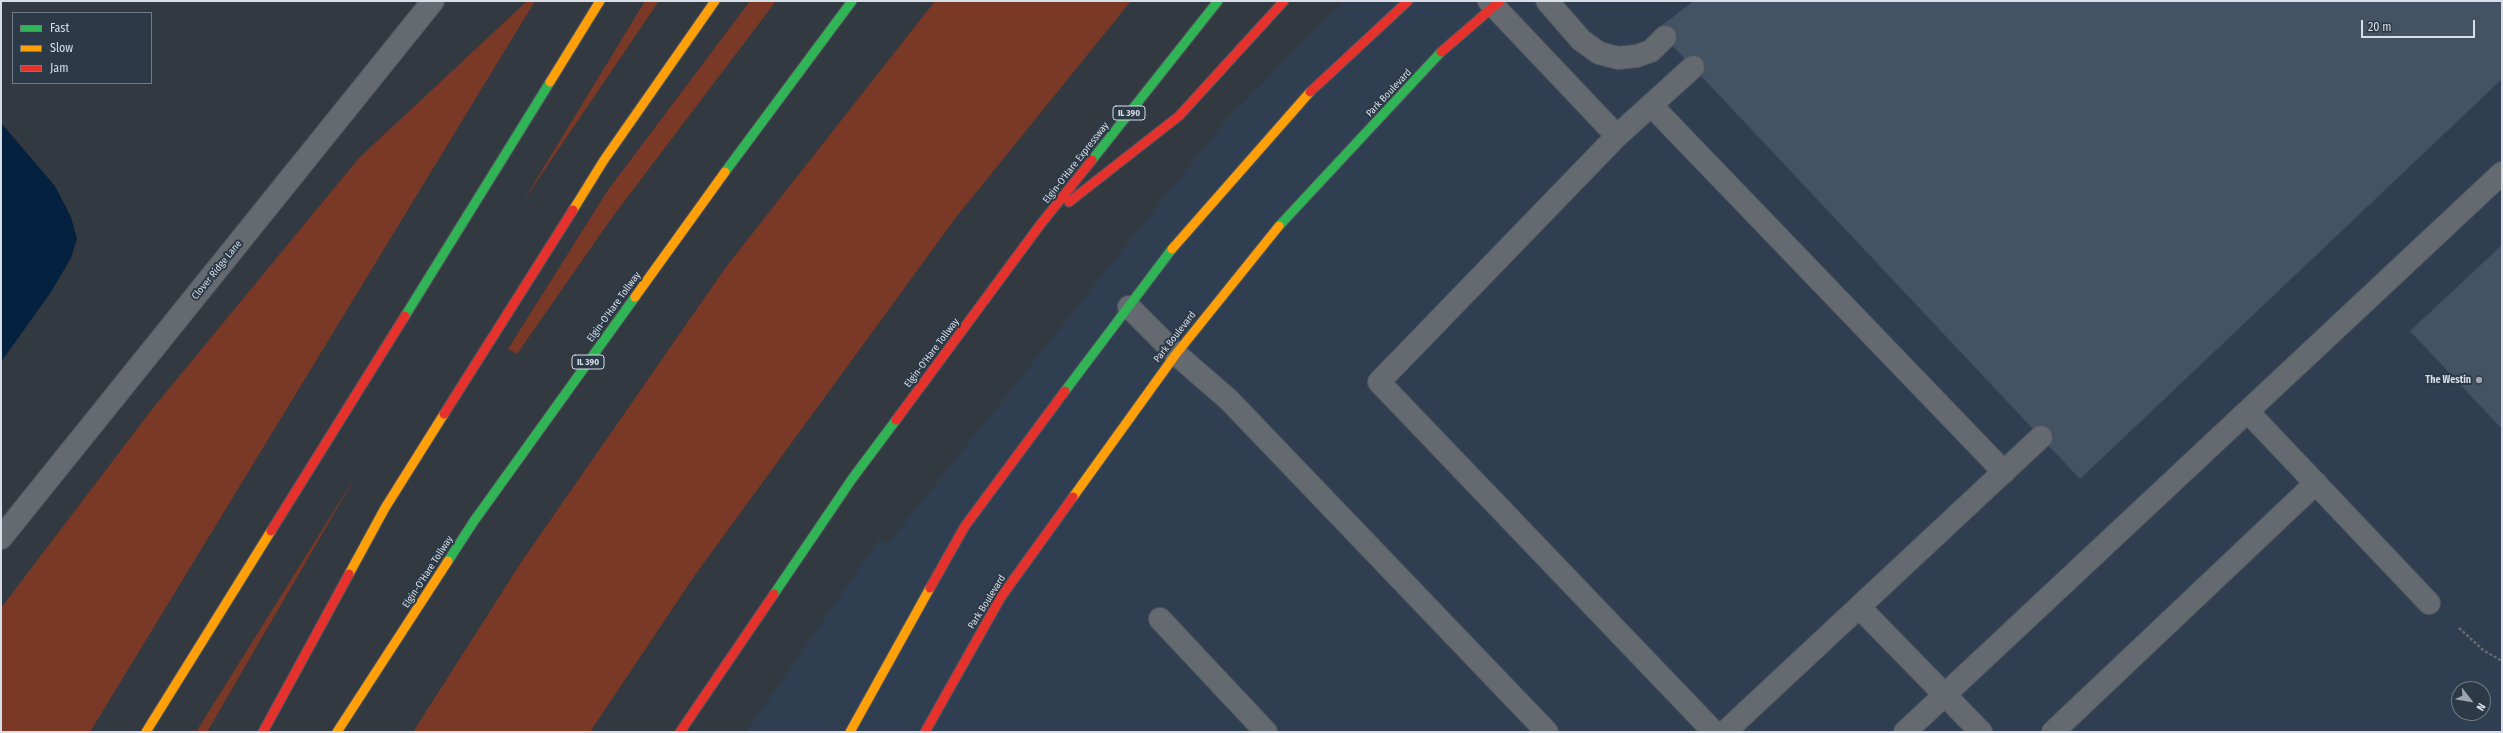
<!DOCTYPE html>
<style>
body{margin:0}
#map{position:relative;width:2503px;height:733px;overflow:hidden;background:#323941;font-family:"Fira Sans Condensed",sans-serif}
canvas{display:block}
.frame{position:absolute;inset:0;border:2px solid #d7dee8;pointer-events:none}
.legend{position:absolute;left:12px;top:12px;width:140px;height:72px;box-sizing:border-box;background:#2c3947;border:1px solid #707b87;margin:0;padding:5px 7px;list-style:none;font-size:12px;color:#d7dee8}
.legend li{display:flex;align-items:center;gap:8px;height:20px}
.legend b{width:20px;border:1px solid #707b87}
.north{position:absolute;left:2451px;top:681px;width:40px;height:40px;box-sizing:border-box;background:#2c3947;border:1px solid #707b87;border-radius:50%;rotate:121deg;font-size:11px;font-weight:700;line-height:16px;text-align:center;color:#d7dee8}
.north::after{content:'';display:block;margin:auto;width:14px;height:18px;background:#9da4ae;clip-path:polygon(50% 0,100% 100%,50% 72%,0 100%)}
.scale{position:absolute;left:2361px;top:20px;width:114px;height:18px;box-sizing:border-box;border:2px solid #d7dee8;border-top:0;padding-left:5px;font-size:12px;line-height:14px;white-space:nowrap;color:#d7dee8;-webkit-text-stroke:3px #2c3947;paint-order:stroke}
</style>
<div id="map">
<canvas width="2503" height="733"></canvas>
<div class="frame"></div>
<ul class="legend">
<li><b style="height:5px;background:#30b455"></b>Fast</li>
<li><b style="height:5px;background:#ff9f0a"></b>Slow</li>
<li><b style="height:5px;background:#e5322d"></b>Jam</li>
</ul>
<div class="north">N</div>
<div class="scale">20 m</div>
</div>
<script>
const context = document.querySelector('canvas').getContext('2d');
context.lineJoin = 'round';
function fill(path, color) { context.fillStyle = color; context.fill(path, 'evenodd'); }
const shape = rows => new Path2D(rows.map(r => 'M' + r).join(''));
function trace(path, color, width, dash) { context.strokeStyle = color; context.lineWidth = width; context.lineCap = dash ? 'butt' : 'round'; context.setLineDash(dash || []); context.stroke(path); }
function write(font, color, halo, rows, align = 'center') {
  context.font = font + ' "Fira Sans Condensed",sans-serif'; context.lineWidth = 4; context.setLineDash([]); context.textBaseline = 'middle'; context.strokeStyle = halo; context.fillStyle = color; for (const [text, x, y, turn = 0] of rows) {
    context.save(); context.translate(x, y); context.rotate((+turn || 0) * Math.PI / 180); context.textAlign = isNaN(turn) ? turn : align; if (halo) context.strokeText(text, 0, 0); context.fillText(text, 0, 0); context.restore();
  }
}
const built = shape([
 [1344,1,2502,1,2502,732,746,732,879,540,888,544,1227,119],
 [2459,689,2483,689,2483,713,2459,713]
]);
const green = shape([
 [527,1,535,1,90,732,1,732,1,608,153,408,359,158],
 [645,1,659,1,522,203],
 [750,1,776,1,611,219,517,354,508,349,608,190],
 [935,1,1131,1,957,216,695,575,590,732,413,732,522,561,726,267],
 [357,474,207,732,196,732]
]);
const water = shape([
 [1,123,55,186,71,217,77,239,71,258,51,292,1,362]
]);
const building = shape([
 [1694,1,2502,1,2502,79,2080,479,1657,29],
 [2502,245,2502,429,2410,331]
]);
const path = shape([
 [2459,628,2483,650,2502,661]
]);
const lane = shape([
 [1489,1,1617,136,1693,67],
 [1547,1,1581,40,1599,53,1618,58,1637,56,1651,51,1665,37],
 [1651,105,2004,472],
 [1617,136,1379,382,1714,732],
 [1129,307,1176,354,1229,400,1547,732],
 [2248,412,2429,603],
 [1859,607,1981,732],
 [1160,619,1266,732],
 [1725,732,2041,437],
 [1905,732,2502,173],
 [2053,732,2316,483]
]);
const street = shape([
 [1,538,433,1]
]);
const fast = shape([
 [1092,160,1218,1],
 [725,172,852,1],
 [1279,226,1441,52],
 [405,316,550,82],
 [1065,391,1172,249],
 [448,561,474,521,635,297],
 [774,594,852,479,896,420]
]);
const slow = shape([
 [550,82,600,1],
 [573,210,604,160,715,1],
 [1172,249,1310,92],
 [635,297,725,172],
 [1073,497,1176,354,1279,226],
 [349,574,385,508,444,414],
 [146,732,271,531],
 [337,732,448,561],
 [850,732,930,588]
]);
const jam = shape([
 [1441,52,1500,1],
 [1310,92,1408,1],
 [1069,202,1179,116,1284,1],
 [444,414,573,210],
 [896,420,1040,225,1092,160],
 [271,531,405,316],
 [930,588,965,526,1065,391],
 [263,732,349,574],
 [680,732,774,594],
 [925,732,1001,597,1073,497]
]);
const markers = [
 [2479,380,4,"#9da4ae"]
];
const shields = [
 [1129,113,32],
 [588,362,32]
];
const shieldNames = [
 ["IL 390",1129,113],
 ["IL 390",588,362]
];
const streetNames = [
 ["Park Boulevard",1389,93,-47],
 ["Elgin-O'Hare Expressway",1076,163,-52],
 ["Clover Ridge Lane",217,270,-51],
 ["Elgin-O'Hare Tollway",614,307,-54],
 ["Park Boulevard",1175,337,-52],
 ["Elgin-O'Hare Tollway",932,353,-53],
 ["Elgin-O'Hare Tollway",428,572,-57],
 ["Park Boulevard",987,602,-58]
];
const poiNames = [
 ["The Westin",2471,380]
];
fill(built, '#2f3f51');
fill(green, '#793926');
fill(water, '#042140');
fill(building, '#445363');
trace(lane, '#50565e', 24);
trace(street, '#50565e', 24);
trace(fast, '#50565e', 11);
trace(slow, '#50565e', 11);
trace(jam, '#50565e', 11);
trace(path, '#666a70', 2.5, [3, 2]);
trace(lane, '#656a71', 22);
trace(street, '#656a71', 22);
trace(fast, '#30b455', 9);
trace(slow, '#ff9f0a', 9);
trace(jam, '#e5322d', 9);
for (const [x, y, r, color] of markers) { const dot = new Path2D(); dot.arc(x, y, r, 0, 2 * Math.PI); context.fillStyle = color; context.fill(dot); trace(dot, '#2c3947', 1.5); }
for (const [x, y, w] of shields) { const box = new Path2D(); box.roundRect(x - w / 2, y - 7, w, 14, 3); context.fillStyle = '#2c3947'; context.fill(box); trace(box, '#d7dee8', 1); }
write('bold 9px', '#d7dee8', null, shieldNames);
write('10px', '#d7dee8', '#2c3947', streetNames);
write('bold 10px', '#d7dee8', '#2c3947', poiNames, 'right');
</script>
